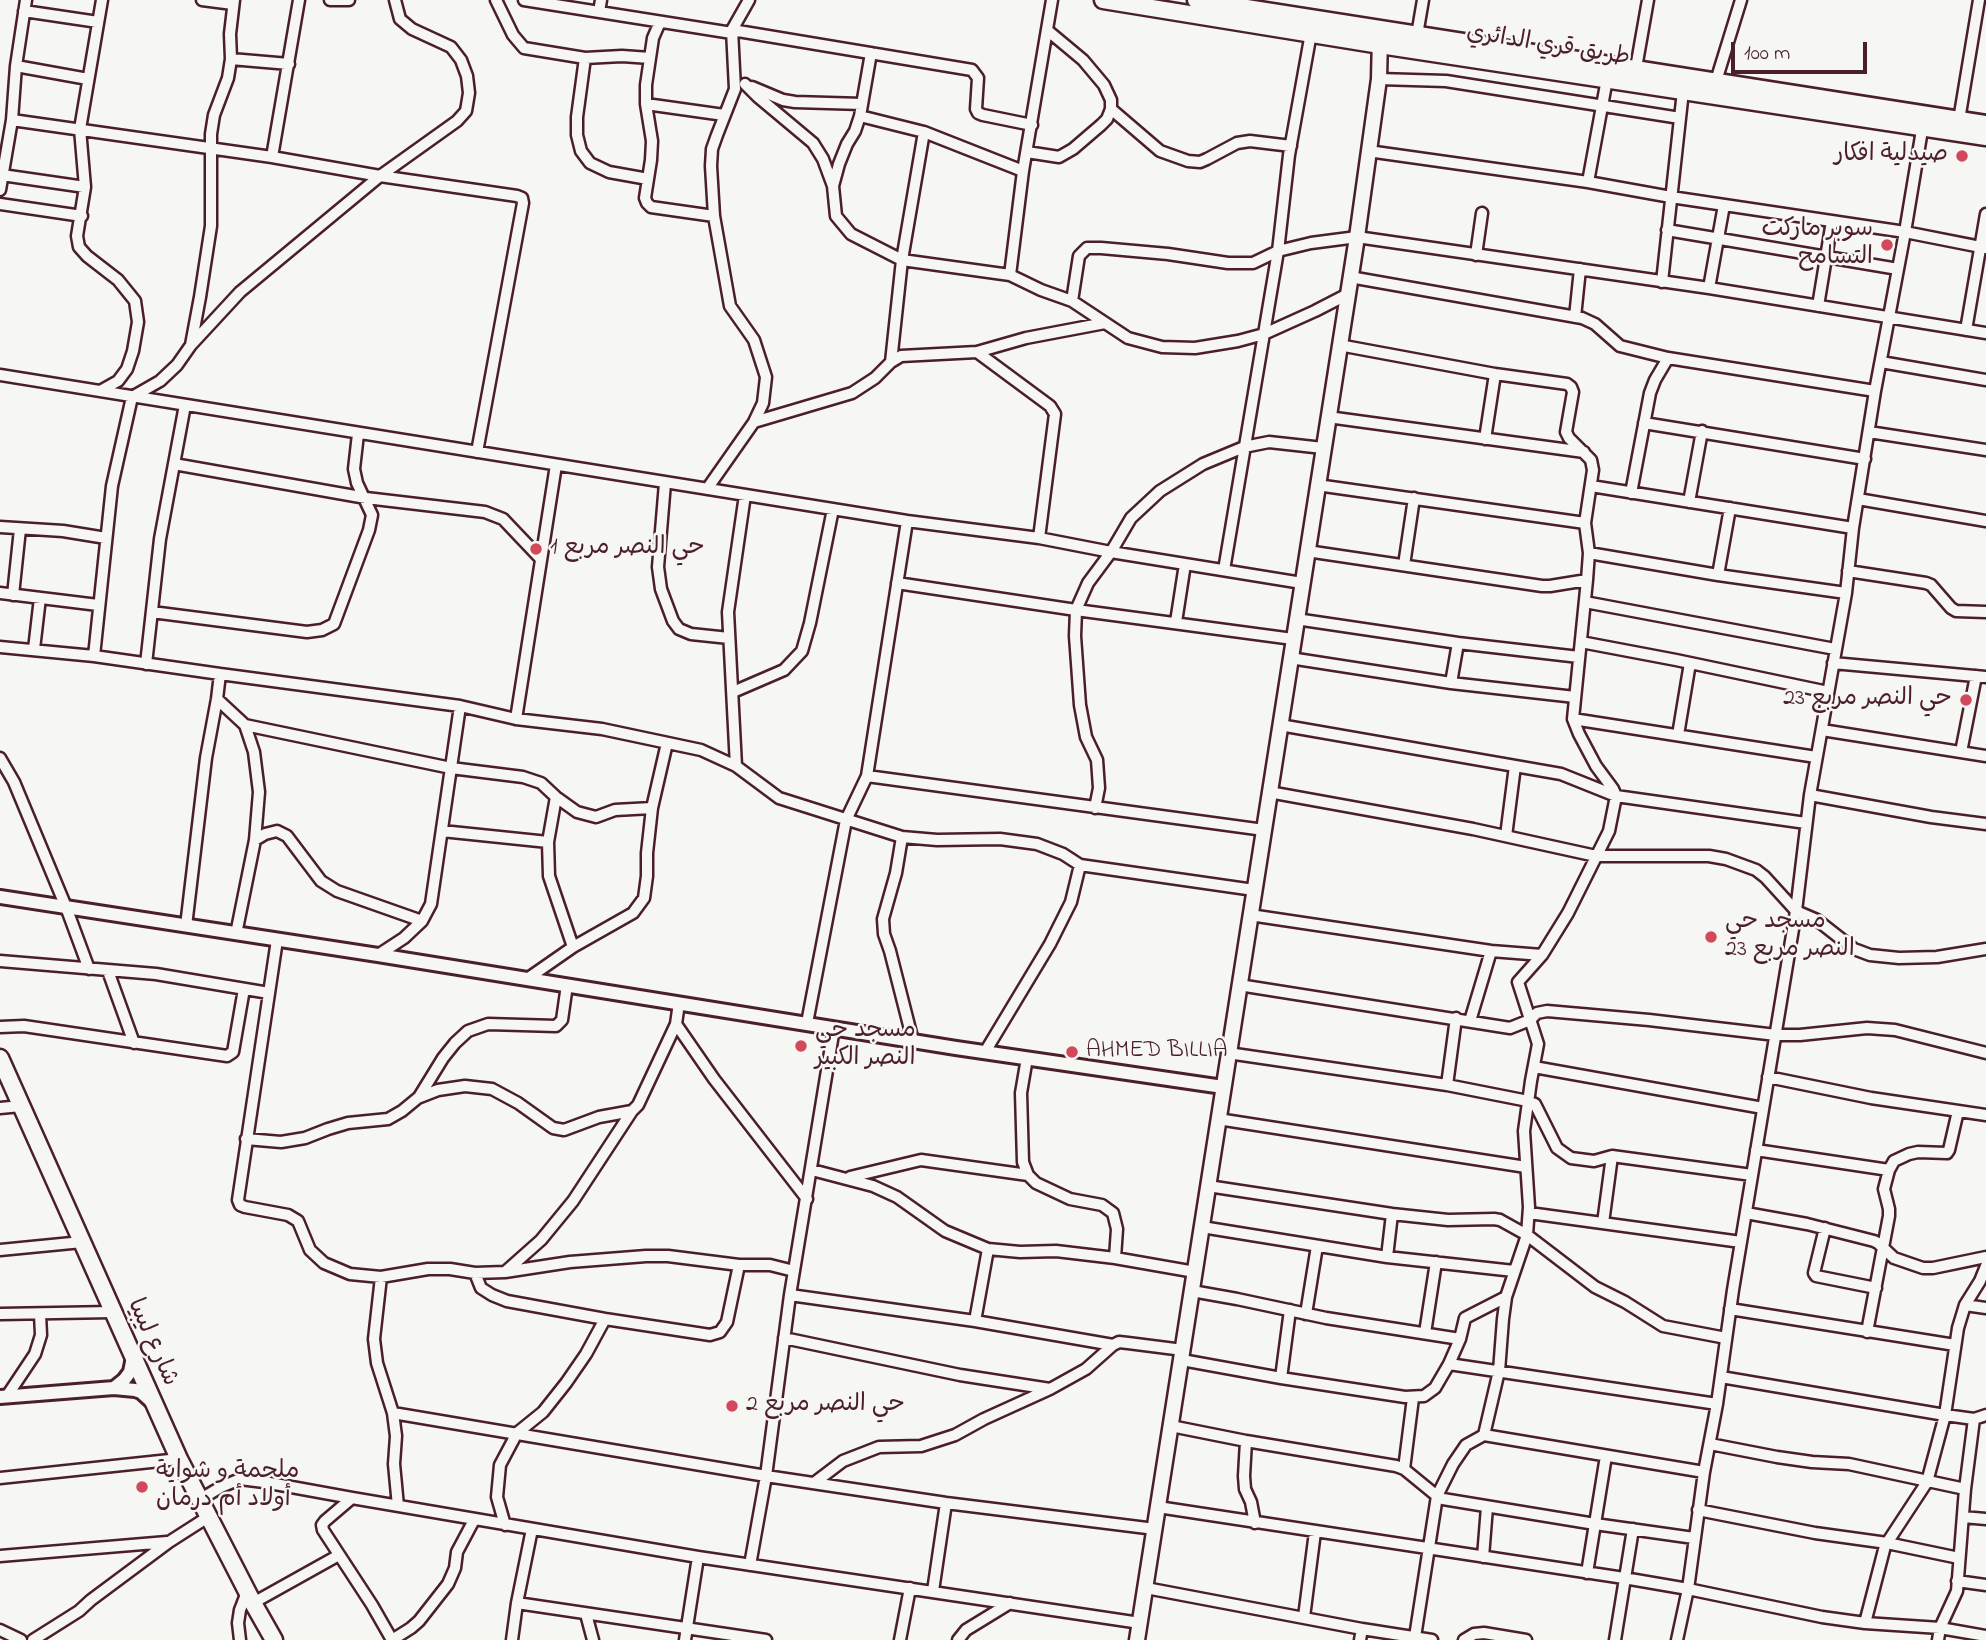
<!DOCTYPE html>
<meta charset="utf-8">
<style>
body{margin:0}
#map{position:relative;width:1986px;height:1640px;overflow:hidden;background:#f6f6f2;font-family:"Indie Flower",sans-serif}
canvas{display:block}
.scale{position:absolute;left:1731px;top:42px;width:136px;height:32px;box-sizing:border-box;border:4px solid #4a1f2b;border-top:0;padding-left:9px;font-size:21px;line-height:24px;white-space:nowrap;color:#4a1f2b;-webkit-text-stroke:5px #f6f6f2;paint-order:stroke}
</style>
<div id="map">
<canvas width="1986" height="1640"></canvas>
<div class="scale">100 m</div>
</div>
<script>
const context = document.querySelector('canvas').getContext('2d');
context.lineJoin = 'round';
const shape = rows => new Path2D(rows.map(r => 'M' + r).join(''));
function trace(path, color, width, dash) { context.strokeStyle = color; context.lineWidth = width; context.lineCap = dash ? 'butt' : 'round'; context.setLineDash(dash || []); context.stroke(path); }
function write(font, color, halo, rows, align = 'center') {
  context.font = font + ' "Indie Flower","Playpen Sans Arabic",sans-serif'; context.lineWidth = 5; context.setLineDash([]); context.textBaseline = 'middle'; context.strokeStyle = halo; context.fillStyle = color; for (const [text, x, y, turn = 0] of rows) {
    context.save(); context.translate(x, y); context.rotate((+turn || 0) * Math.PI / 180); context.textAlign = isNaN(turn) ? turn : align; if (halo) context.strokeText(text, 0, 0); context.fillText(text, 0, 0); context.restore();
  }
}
const minor = shape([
 [202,0,233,4],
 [330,0,349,0],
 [496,0,513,35,524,48,585,58,622,56,650,58],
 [524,0,732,33],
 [24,11,98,22],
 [599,12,601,0],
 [660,22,653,38,646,85,646,104,652,141,651,160,645,198,647,203,651,207,714,216],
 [732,30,972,70,978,78,976,109,978,113,983,115,1032,125],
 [1417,35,1423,0],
 [585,58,577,117,577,135,581,151,590,163,609,172,648,179],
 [231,59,289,64],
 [16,66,88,79],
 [1636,68,1648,0],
 [1379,79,1446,81,1680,118],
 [1716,81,1741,0],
 [745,84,758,97,813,143,823,159,833,186,836,216,851,234,902,260,1010,275,1041,290,1072,301,1128,338,1162,347,1195,348,1238,341,1264,334,1315,311,1348,294],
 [752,87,783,100,795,102,862,104],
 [646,104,724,115],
 [1111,109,1160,151,1188,161,1200,162,1207,159,1237,143,1250,141,1291,146],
 [860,116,924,132,1023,171],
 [12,120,272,157,380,176,517,196,522,198,523,203,477,452],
 [1959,120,1979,0],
 [1368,151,1588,182,1671,197,1905,232,1986,248],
 [1027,152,1059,157,1073,149,1101,125,1107,119,1111,109,1111,100,1104,85,1083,60,1047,30],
 [272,157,299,0],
 [2,175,85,187],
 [1588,182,1607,79],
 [833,186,839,164,847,144,855,131,860,116,871,53],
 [0,190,12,120,16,66,26,0],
 [0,204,82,216],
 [1667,230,1898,269],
 [1476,255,1482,213],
 [1010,275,1023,171,1052,0],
 [1350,277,1582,318,1595,324,1620,346,1668,358,1875,391],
 [1662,282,1683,91],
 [1709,288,1724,205],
 [1072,301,1079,256,1087,248,1101,248,1168,254,1228,263,1253,263,1278,251,1311,243,1357,237,1709,288,1986,333],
 [1818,306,1832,221],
 [1575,317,1580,269],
 [1966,330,1986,214],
 [191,345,200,297,211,226,211,134,214,115,228,78,231,59,230,34,234,0],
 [1339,345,1495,374,1567,384,1571,387,1573,392,1566,432,1569,438,1591,460,1593,470,1585,523,1589,553,1587,580,1573,719,1579,734,1596,766,1613,789,1616,796,1609,831,1568,913,1542,955,1518,982,1538,1044,1531,1081,1524,1131,1529,1207,1527,1235,1506,1297,1503,1319,1499,1371,1484,1435,1466,1445,1453,1464,1437,1496,1415,1637],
 [977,352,1050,406,1055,414,1039,538],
 [891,362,902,260,924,132],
 [1881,362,1986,380],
 [0,375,907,521,1039,538,1111,552,1302,583],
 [100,391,118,381,127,369,133,351,138,322,135,301,118,280,87,256,79,247,77,236,85,187,80,129,102,0],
 [1328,417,1584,452],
 [754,422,852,393,875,378,891,362,901,356,977,352,1026,338,1105,323],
 [1644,423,1865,459],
 [1869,432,1986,450],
 [1485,439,1495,374],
 [174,464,366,498,485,512,503,519,541,559],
 [665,483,658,567,661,589,673,621,679,629,691,634,729,638],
 [1317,485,1585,523],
 [1591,486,1853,528],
 [707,489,754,422,763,403,766,377,754,340,730,306,714,216,711,166,712,149,717,135,735,89,732,30,749,0],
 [1631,493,1650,393,1655,380,1668,358],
 [1858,499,1986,521],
 [1689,502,1702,431],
 [0,527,63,531,106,538],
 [1307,551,1542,586,1550,586,1587,580],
 [1589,553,1718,575,1846,593],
 [1404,565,1414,498],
 [1224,570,1278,251,1289,155,1311,33],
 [1848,571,1926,583,1931,585,1951,608,1956,611,1986,612],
 [1718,575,1730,508],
 [897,583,1076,610,1293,639],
 [0,593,98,605],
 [13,595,20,529],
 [1585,602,1835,649],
 [152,612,307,632,322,630,334,624,369,530,372,515,357,483,354,469,358,434],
 [1296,619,1458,643,1579,657],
 [1176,622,1185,564],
 [1581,642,1676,660,1828,692],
 [0,647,94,656,220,674],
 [34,649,40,598],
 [94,656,112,486,132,397,160,381,177,365,191,345,240,292,380,176,457,121,466,111,469,93,467,76,461,60,451,47,412,29,400,19,395,0],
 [1290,658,1451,683,1458,643],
 [1833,663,1986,677],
 [146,664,160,539,185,405],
 [1451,683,1575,697],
 [733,692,784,670,802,651,810,623,833,509],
 [217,699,245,725,254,752,259,792,255,840,236,934],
 [516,719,556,465],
 [1573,719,1816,757],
 [245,725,451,768,523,777,541,783,556,797,577,812,596,817,615,810,652,808],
 [1280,725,1561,774,1616,796,1806,823],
 [1822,730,1986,756],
 [1678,735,1690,663],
 [1961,752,1976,676],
 [0,758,14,782,66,907,89,969],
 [736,766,728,612,745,495],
 [867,776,1264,830],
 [1269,792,1473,829,1596,856,1709,856,1726,859,1756,870,1765,877,1796,911,1817,920,1854,949,1870,955,1899,958,1937,957,1986,949],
 [1810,795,1931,817,1986,824],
 [556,797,548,842,549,876,573,947],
 [1095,808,1099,788,1097,760,1086,737,1080,705,1075,636,1076,610,1088,583,1111,552,1131,518,1160,491,1203,464,1244,447,1269,442,1323,448],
 [442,831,548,842],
 [1506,836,1515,766],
 [902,837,896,873,883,919,884,934,890,951,913,1041],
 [255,840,265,834,277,831,287,836,321,881,337,891,422,921],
 [1250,915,1491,951,1542,955],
 [186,926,206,758,217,699,220,674,460,706,516,719,602,729,701,750,736,766,779,798,902,837,937,840,1000,839,1037,844,1063,854,1080,865,1254,890],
 [277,940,238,1200,240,1205,245,1207,288,1215,298,1221,310,1250,324,1263,350,1274,381,1277,428,1269,450,1269,475,1273,505,1272,570,1262,646,1256,668,1256,739,1265,770,1265,794,1271],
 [378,955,404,938,422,921,431,904,460,706],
 [0,961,156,974,269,993],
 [108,971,134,1043],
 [527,979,573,947,633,913,644,898,647,876,647,853,652,808,667,743],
 [1239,985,1510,1028,1530,1020,1537,1013,1547,1011,1649,1020,1776,1035,1800,1035,1867,1028,1895,1030,1986,1053],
 [1470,1021,1491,951],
 [807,1023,846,820,867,776,907,521],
 [676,1024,714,1079,807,1199],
 [0,1027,24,1026,227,1056,233,1052,244,989],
 [985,1052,1050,944,1071,902,1080,865],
 [1228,1053,1447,1085,1456,1018],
 [1027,1058,1021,1093,1023,1162,1028,1175,1036,1183,1070,1199,1102,1205,1113,1213,1117,1229,1115,1258],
 [1534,1067,1763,1108],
 [1768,1077,1871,1098,1986,1115],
 [1447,1085,1528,1101,1535,1104,1557,1148,1571,1158,1594,1161,1612,1156,1752,1175],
 [420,1097,438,1090,465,1086,492,1089,518,1103,553,1128,564,1130,599,1117,632,1111],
 [0,1108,21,1106],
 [1218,1119,1526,1167],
 [246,1139,281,1142,305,1138,328,1129,348,1123,388,1119,402,1111,419,1097,443,1058,455,1043,468,1031,488,1024,556,1026,562,1020,567,985],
 [1756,1150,1889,1170],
 [812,1170,873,1186,897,1197,945,1231,988,1249,1020,1252,1056,1251,1115,1258,1195,1272],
 [850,1177,921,1160,1028,1175],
 [1208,1186,1392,1214,1448,1220,1494,1219,1500,1220,1527,1235,1595,1287,1625,1302,1663,1326,1726,1338],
 [1529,1213,1741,1242],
 [1746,1213,1807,1224,1874,1241,1878,1243,1894,1258,1923,1268,1933,1268,1986,1257],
 [1603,1223,1612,1156],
 [1202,1227,1387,1257,1392,1214],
 [1825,1228,1814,1273,1816,1276,1876,1288],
 [0,1250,82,1242],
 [1387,1257,1514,1271],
 [505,1272,541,1240,573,1201,632,1111,638,1105,676,1024,679,1003],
 [475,1273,481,1288,492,1295,507,1301,605,1319,710,1335,720,1332,727,1322,739,1265],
 [381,1277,374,1339,377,1363,393,1413,396,1436,394,1464,398,1506],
 [1192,1291,1237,1299,1326,1318,1460,1339],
 [790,1295,975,1321,1113,1345,1119,1342,1128,1343,1183,1350],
 [1965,1305,1986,1308],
 [1730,1309,1955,1345],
 [0,1314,112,1312],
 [1306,1314,1317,1246],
 [975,1321,988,1249],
 [1867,1332,1889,1216,1889,1209,1884,1189,1889,1170,1894,1161,1909,1154,1918,1152,1947,1153,1949,1150,1958,1111],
 [1425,1333,1436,1262],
 [784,1338,960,1375,1050,1389],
 [1182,1360,1281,1378,1405,1397,1424,1396,1435,1388,1449,1364,1460,1339,1465,1318,1506,1297],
 [1449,1364,1717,1404],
 [1721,1377,1945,1415,1974,1419,1986,1415],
 [1281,1378,1290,1310],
 [7,1396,35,1354,41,1335,40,1314],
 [393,1413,766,1476,946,1503,1155,1529],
 [1171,1426,1246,1441,1396,1466,1404,1469,1437,1496,1443,1499,1595,1524,1694,1538],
 [1484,1435,1704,1472],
 [1246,1441,1244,1476,1245,1489,1251,1502,1255,1523],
 [1710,1444,1777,1457,1812,1462,1849,1464,1965,1489],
 [1404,1469,1413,1398],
 [0,1478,179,1459],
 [814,1483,843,1461,879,1447,921,1446,955,1435,984,1419,1050,1389,1086,1369,1113,1345],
 [352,1498,325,1521,322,1525,323,1530,372,1605,392,1640],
 [199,1500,221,1487,240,1479,264,1482,352,1498,698,1557,1140,1623],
 [1158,1507,1624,1578,1688,1589,1822,1617,1865,1623,1940,1628,1986,1636],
 [1698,1510,1815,1533,1887,1543,1959,1558],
 [1963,1517,1986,1519],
 [505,1525,497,1497,500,1465,517,1433,543,1412,566,1383,586,1354,605,1319],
 [0,1556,167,1542],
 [1483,1557,1487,1507],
 [750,1565,766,1476,790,1295,834,1028],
 [1587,1573,1606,1456],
 [1957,1581,1986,1585],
 [1146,1588,1362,1629,1360,1640],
 [933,1591,946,1503],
 [253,1603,339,1555],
 [517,1603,766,1640],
 [586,1614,593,1640],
 [1304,1617,1315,1532],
 [1865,1623,1885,1546,1927,1482,1945,1415,1958,1328,1965,1305,1980,1281,1986,1266],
 [1362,1629,1432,1640],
 [0,1630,21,1640],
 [33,1640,79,1611,91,1600,169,1542,208,1517],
 [240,1640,238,1623,240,1610,247,1592],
 [392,1640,411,1628,419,1621,448,1584,455,1568,457,1552,474,1520],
 [512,1640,517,1603,532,1529],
 [685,1640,698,1557],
 [900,1640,910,1588],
 [958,1640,966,1630,1010,1603],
 [1464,1640,1474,1634,1484,1633,1526,1640],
 [1615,1640,1633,1529],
 [1677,1640,1688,1589,1704,1472,1717,1404,1733,1290,1796,911,1810,795,1846,593,1853,528,1875,391,1905,232,1923,124],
 [1938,1640,1940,1628,1957,1591,1965,1489,1974,1419]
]);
const tertiary = shape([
 [0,897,378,955,956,1048,1223,1087],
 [114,1388,124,1380,130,1372,133,1357],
 [0,1397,114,1388,135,1390,141,1392,152,1402]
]);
const secondary = shape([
 [1137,1640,1357,237,1379,79,1380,36]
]);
const trunk = shape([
 [1103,0,1380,45,1986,137],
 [1196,0,1986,124],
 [0,1058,179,1459,253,1603,274,1640]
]);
const markers = [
 [1962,156,7,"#d1495b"],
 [1887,245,7,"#d1495b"],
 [536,549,7,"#d1495b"],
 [1966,700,7,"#d1495b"],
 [1711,937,7,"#d1495b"],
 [801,1046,7,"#d1495b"],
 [1072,1052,7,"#d1495b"],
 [732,1406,7,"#d1495b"],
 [142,1487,7,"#d1495b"]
];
const streetNames = [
 ["طريق قري الدائري",1548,47,9],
 ["شارع ليبيا",151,1343,66]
];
const poiNames = [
 ["صيدلية افكار",1948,156,"right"],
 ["سوبر ماركت",1873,231,"right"],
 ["التسامح",1873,259,"right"],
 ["حي النصر مربع 1",550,549],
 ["حي النصر مربع 23",1952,700,"right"],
 ["مسجد حي",1725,923],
 ["النصر مربع 23",1725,951],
 ["مسجد حي",815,1032],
 ["النصر الكبير",815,1060],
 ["AHMED BILLIA",1086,1052],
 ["حي النصر مربع 2",746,1406],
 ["ملحمة و شواية",156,1473],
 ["أولاد أم درمان",156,1501]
];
trace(minor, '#4a1f2b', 15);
trace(tertiary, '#4a1f2b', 18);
trace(secondary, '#4a1f2b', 19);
trace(trunk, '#4a1f2b', 21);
trace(minor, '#f6f6f2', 10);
trace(tertiary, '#f6f6f2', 12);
trace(secondary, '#f6f6f2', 14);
trace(trunk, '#f6f6f2', 16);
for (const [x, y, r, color] of markers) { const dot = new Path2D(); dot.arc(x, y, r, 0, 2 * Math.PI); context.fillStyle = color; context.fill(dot); trace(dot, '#f6f6f2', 2.5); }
write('24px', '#4a1f2b', '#f6f6f2', streetNames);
write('24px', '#4a1f2b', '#f6f6f2', poiNames, 'left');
</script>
